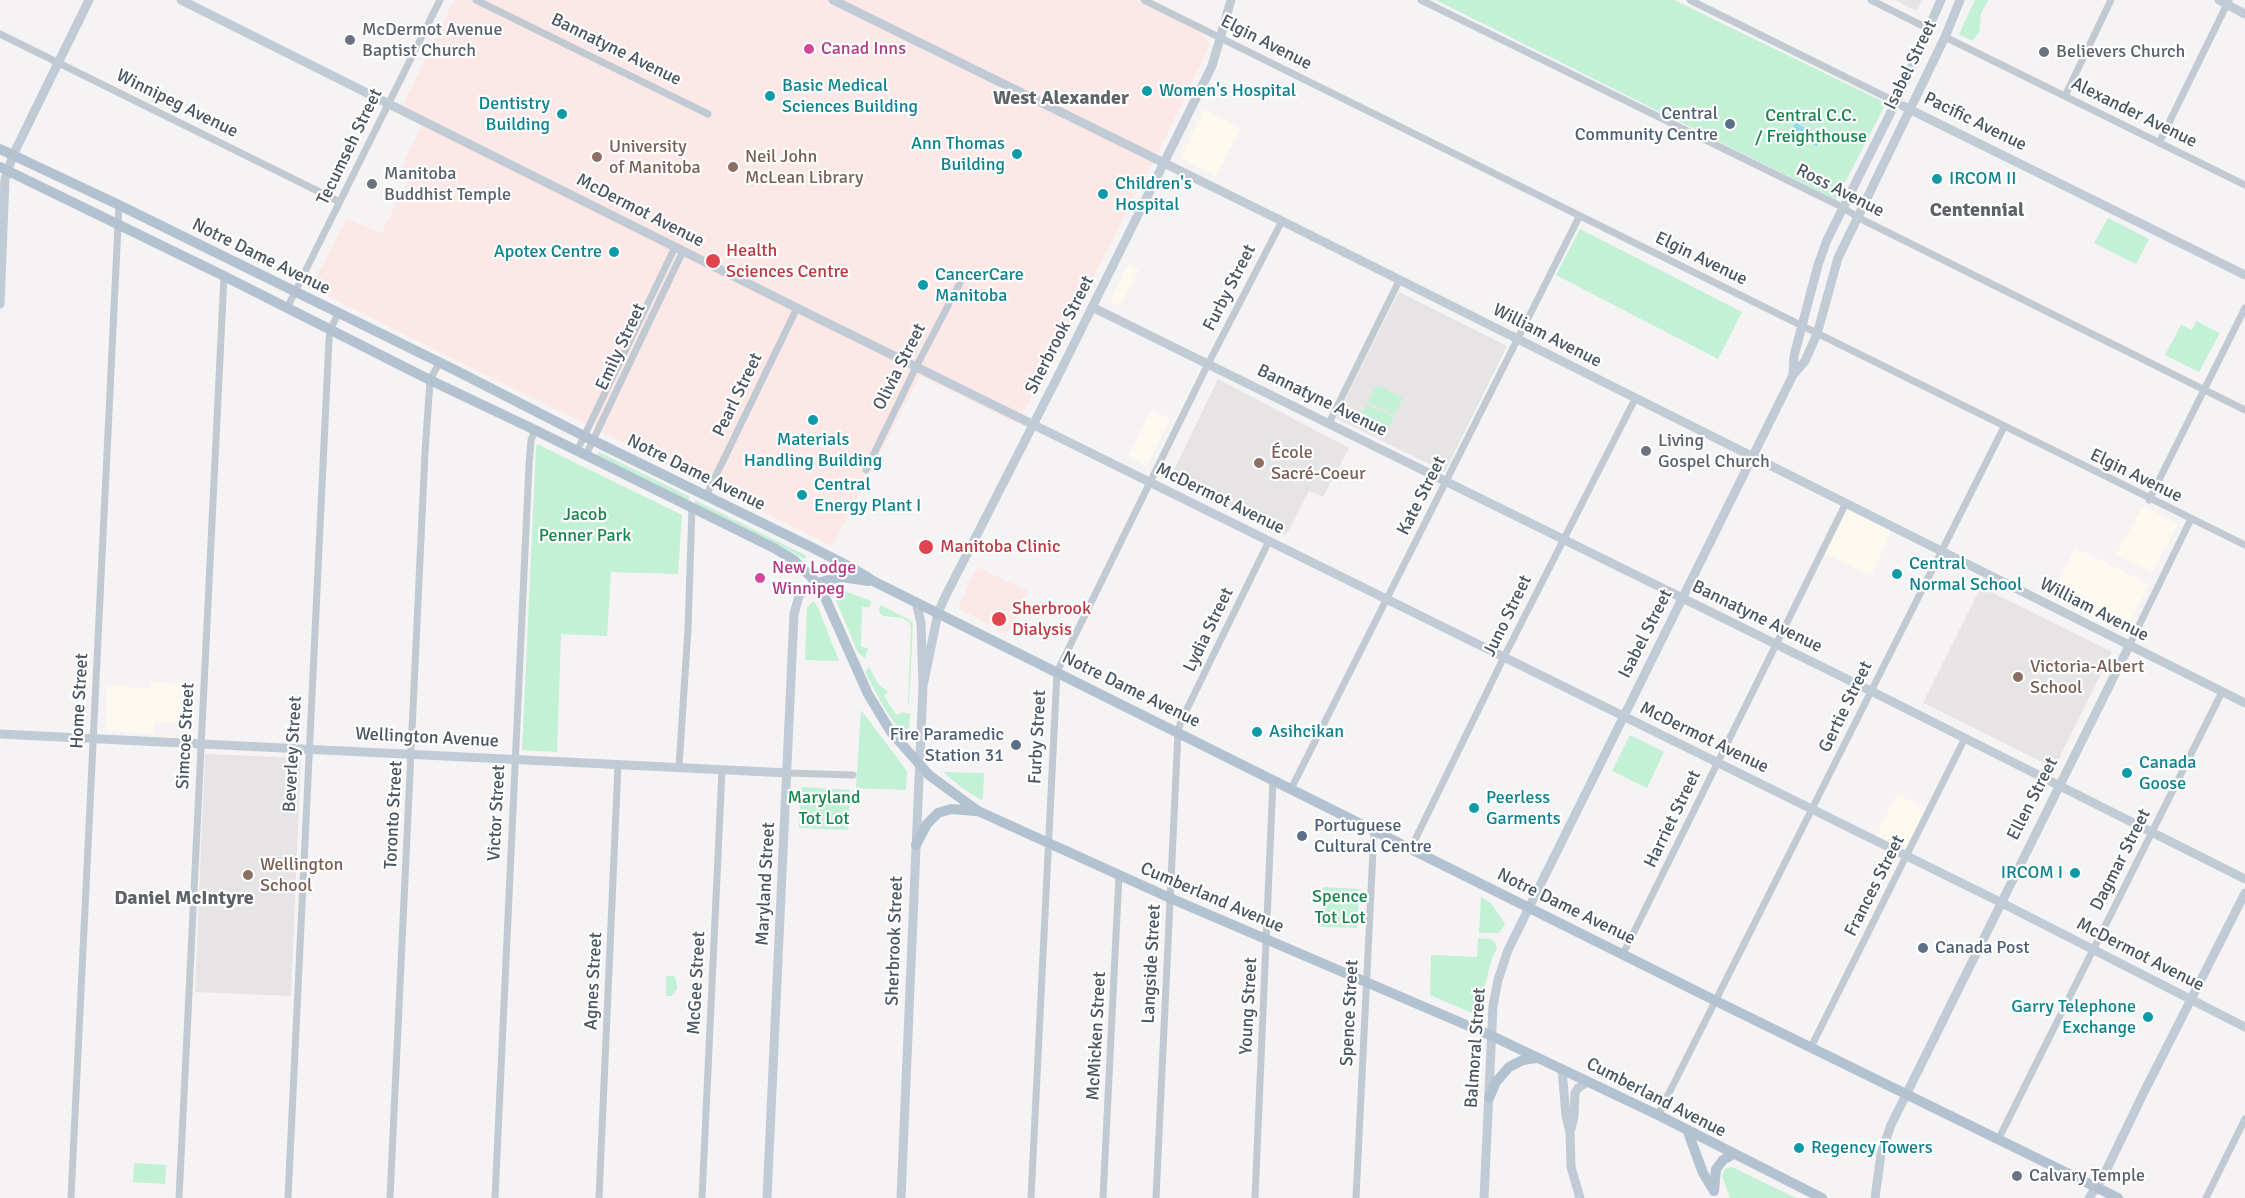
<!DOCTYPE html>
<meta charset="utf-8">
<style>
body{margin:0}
canvas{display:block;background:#f5f3f3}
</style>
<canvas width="2245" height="1198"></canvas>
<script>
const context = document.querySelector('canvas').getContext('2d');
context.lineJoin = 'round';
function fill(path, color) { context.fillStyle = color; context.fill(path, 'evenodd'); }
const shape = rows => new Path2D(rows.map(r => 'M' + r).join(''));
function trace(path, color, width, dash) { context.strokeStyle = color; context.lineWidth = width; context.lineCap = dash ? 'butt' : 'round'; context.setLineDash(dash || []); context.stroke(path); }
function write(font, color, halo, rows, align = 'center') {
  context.font = font + ' Signika,sans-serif'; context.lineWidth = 4.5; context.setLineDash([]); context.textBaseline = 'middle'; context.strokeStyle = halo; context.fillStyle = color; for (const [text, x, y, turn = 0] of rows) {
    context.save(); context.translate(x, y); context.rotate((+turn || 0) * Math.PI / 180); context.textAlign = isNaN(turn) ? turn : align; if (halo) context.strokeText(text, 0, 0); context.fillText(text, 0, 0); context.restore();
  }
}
const commercial = shape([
 [1204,109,1241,128,1216,177,1181,158],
 [1128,264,1139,269,1120,306,1110,301],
 [1151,410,1170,419,1147,466,1128,456],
 [1846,503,1893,527,1871,576,1822,552],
 [2143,506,2178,524,2152,572,2116,555],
 [2075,548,2149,584,2127,629,2053,593],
 [150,682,195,684,193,723,155,722,154,734,106,731,107,686,150,688],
 [1897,794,1930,810,1907,856,1874,840]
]);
const education = shape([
 [1895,0,1922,0,1917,11],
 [1399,292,1507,346,1445,472,1336,418],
 [1218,379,1349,448,1323,497,1309,491,1286,535,1170,478],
 [1981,587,2112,652,2054,768,1923,703],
 [205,754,301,758,291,996,195,992]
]);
const medical = shape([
 [454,0,1136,0,1200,31,1210,45,1159,150,1017,424,920,376,832,546,311,288,347,218,381,234,412,173,401,168,424,121,401,109],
 [977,567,1028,591,1007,634,958,608]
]);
const green = shape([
 [1436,0,1674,0,1886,103,1836,200],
 [1975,0,1988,0,1981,14,1979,33,1972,41,1959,34],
 [2108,218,2149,239,2136,264,2094,243],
 [1580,229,1742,312,1718,359,1556,275],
 [2196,321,2220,333,2199,372,2165,355,2181,325,2192,330],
 [1377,385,1403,398,1394,415,1368,402],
 [1367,404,1394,417,1385,435,1358,421],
 [537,444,682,515,678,574,611,572,607,636,561,634,557,752,522,750,536,448],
 [599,452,690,497,688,500,597,455],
 [695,500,807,556,804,559,779,545,694,503],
 [842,590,871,601,870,607,862,607,861,647,868,648,865,658,858,653,833,593],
 [814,601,819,610,839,661,805,660,807,607],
 [880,605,910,620,913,624,909,705,908,703,911,628,909,622,902,618,883,616,879,612],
 [869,667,878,684,888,692,884,696,896,715,902,712,910,714,909,733,900,731,885,709,865,672],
 [861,710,907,771,906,790,856,788],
 [1630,735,1664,752,1647,788,1612,771],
 [943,772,984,773,983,799,981,800,962,788],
 [801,787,850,790,848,830,799,828],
 [1323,887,1359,889,1357,928,1321,927],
 [1481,897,1491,903,1505,924,1499,933,1479,933],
 [1478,938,1491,939,1495,942,1497,948,1492,958,1484,989,1481,1017,1430,995,1431,955,1477,957],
 [666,976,674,976,677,984,677,989,672,996,666,996],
 [134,1163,166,1165,165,1184,133,1182],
 [1731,1167,1734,1168,1796,1198,1730,1198,1722,1176,1725,1169]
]);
const water = shape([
 [1795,123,1822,135,1817,146,1790,133]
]);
const street = shape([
 [476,0,708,114],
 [1144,0,2245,545],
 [1421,0,1838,205,1863,220,2245,410],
 [1690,0,1896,102],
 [1871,0,1929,29],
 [0,34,340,202],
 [1945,37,2245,185],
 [2065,96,2111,0],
 [2159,143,2229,0],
 [287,308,440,0],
 [1329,423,1399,281],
 [577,451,675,247],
 [586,455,683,251],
 [866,470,916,367,962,279],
 [706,496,797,308],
 [2149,500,2245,308],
 [2129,646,2191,519],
 [679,767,688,629,692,508],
 [788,773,853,775],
 [1291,789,1579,217],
 [1411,848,1504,657,1635,399],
 [1623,954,1846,503],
 [1811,1047,1965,738],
 [1658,1115,2004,427],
 [1999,1138,2222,692],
 [71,1198,119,205],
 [179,1198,224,276],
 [288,1198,329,339,330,330,338,314],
 [390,1198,425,453,430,380,439,363],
 [495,1198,529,465,531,440,535,430],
 [599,1198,618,765],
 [702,1198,722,770],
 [1031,1198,1057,672,1208,364,1282,221],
 [1103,1198,1119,875],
 [1156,1198,1178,732,1181,721,1269,541],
 [1255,1198,1273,780],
 [1356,1198,1374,830],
 [2206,1198,2245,1119]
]);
const secondary = shape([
 [181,0,797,308,2000,902,2245,1027],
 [833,0,1282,221,2245,703],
 [2219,0,2245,14],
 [1903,106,2245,275],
 [0,304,5,179,13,155,89,0],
 [1092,307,1871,691,2245,879],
 [1793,375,1794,356,1818,265,1827,240,1896,102,1941,0],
 [923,686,938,613,944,599,1057,378,1212,66,1231,0],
 [0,734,788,773],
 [1562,1069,1566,1116,1570,1132,1571,1167,1580,1198],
 [1571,1129,1574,1117,1575,1093,1578,1088,1588,1082],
 [767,1198,794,614,799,596,807,588,817,583],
 [901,1198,923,686,921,623,916,602],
 [1484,1198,1493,1006,1498,980,1508,950,1793,375,1805,361,1817,334,1838,258,1945,37,1960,0],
 [1875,1198,1881,1154,1891,1125,2129,646],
 [2089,1198,2102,1179,2143,1094,2245,893]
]);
const primary = shape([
 [0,149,119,205,457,371,584,436,813,548,854,569,875,582,1716,1001,2118,1198],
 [0,167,224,276,430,380,535,430,774,548,794,560,817,583,823,593,868,694,891,732,929,775,978,811,1170,898,1492,1036,1658,1115,1822,1198],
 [817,583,841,577,869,581],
 [916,845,927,824,938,813,951,809,975,811],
 [1489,1098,1496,1082,1509,1067,1523,1060,1536,1058],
 [1688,1132,1703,1173,1714,1191],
 [1714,1191,1716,1169,1723,1160,1732,1155]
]);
const markers = [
 [350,40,6,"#6b7280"],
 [809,49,6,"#d1479c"],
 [2044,52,6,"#6b7280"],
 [1147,91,6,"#0f9aa8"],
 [770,96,6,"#0f9aa8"],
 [562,114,6,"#0f9aa8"],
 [1730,124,6,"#5c6f8a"],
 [1017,154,6,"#0f9aa8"],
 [597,157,6,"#8d6e63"],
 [733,167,6,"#8d6e63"],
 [1937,179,6,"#0f9aa8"],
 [372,184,6,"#6b7280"],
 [1103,194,6,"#0f9aa8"],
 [614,252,6,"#0f9aa8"],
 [713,261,8,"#e0444e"],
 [923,285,6,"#0f9aa8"],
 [813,420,6,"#0f9aa8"],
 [1646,451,6,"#6b7280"],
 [1259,463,6,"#8d6e63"],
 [802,495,6,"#0f9aa8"],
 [926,547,8,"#e0444e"],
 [1897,574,6,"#0f9aa8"],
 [760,578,6,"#d1479c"],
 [999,619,8,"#e0444e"],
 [2018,677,6,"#8d6e63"],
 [1257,732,6,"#0f9aa8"],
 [1016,745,6,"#5c6f8a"],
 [2127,773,6,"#0f9aa8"],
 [1474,808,6,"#0f9aa8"],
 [1302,836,6,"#5c6f8a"],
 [2075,873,6,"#0f9aa8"],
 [248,875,6,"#8d6e63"],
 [1923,948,6,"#5c6f8a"],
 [2148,1017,6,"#0f9aa8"],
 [1799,1148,6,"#0f9aa8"],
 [2017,1176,6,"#6b7280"]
];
const worshipNames = [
 ["McDermot Avenue",362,30],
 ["Baptist Church",362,51],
 ["Believers Church",2056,52],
 ["Manitoba",384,174],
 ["Buddhist Temple",384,195],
 ["Living",1658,441],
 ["Gospel Church",1658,462],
 ["Calvary Temple",2029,1176]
];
const streetNames = [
 ["Elgin Avenue",1266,43,27],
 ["Bannatyne Avenue",616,50,26],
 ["Isabel Street",1911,65,-64],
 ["Winnipeg Avenue",177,104,26],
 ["Alexander Avenue",2134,113,26],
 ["Pacific Avenue",1975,122,26],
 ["Tecumseh Street",350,147,-64],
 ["Ross Avenue",1840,191,27],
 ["McDermot Avenue",640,211,27],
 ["Notre Dame Avenue",261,257,26],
 ["Elgin Avenue",1701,259,26],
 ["Furby Street",1230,288,-63],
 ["Sherbrook Street",1060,335,-63],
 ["William Avenue",1547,336,27],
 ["Emily Street",621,347,-65],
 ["Olivia Street",900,367,-63],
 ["Pearl Street",738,395,-64],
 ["Bannatyne Avenue",1322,401,26],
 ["Notre Dame Avenue",696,473,26],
 ["Elgin Avenue",2136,476,26],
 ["Kate Street",1422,496,-63],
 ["McDermot Avenue",1220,499,26],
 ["William Avenue",2094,610,27],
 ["Juno Street",1508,616,-64],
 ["Bannatyne Avenue",1757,617,26],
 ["Lydia Street",1209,630,-64],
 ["Isabel Street",1646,634,-63],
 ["Notre Dame Avenue",1131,690,26],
 ["Home Street",80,701,-87],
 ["Gertie Street",1846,707,-64],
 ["Simcoe Street",186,736,-87],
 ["Furby Street",1038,737,-87],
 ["Wellington Avenue",427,738,3],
 ["McDermot Avenue",1704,738,26],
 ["Beverley Street",293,754,-87],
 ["Ellen Street",2033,799,-63],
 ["Victor Street",497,813,-87],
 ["Toronto Street",394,815,-87],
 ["Harriet Street",1673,819,-64],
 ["Dagmar Street",2121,860,-63],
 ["Maryland Street",766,884,-87],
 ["Frances Street",1875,886,-63],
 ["Cumberland Avenue",1212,898,23],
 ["Notre Dame Avenue",1566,907,26],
 ["Sherbrook Street",895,941,-88],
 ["McDermot Avenue",2140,955,27],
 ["Langside Street",1152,964,-87],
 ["Agnes Street",594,981,-87],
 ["McGee Street",697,983,-87],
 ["Young Street",1249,1006,-87],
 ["Spence Street",1350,1013,-87],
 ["McMicken Street",1097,1036,-87],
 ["Balmoral Street",1476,1048,-86],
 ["Cumberland Avenue",1656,1098,27]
];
const hotelNames = [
 ["Canad Inns",821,49],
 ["New Lodge",772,568],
 ["Winnipeg",772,589]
];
const cultureNames = [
 ["Basic Medical",782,86],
 ["Sciences Building",782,107],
 ["Women's Hospital",1159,91],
 ["Dentistry",550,104,"right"],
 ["Building",550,125,"right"],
 ["Ann Thomas",1005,144,"right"],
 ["Building",1005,165,"right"],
 ["IRCOM II",1949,179],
 ["Children's",1115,184],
 ["Hospital",1115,205],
 ["Apotex Centre",602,252,"right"],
 ["CancerCare",935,275],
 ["Manitoba",935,296],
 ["Materials",813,440,"center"],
 ["Handling Building",813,461,"center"],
 ["Central",814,485],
 ["Energy Plant I",814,506],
 ["Central",1909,564],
 ["Normal School",1909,585],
 ["Asihcikan",1269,732],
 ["Canada",2139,763],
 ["Goose",2139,784],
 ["Peerless",1486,798],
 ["Garments",1486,819],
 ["IRCOM I",2063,873,"right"],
 ["Garry Telephone",2136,1007,"right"],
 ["Exchange",2136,1028,"right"],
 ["Regency Towers",1811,1148]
];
const serviceNames = [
 ["Central",1718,114],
 ["Community Centre",1718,135],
 ["Fire Paramedic",1004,735],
 ["Station 31",1004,756],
 ["Portuguese",1314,826,"left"],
 ["Cultural Centre",1314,847,"left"],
 ["Canada Post",1935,948,"left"]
];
const parkNames = [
 ["Central C.C.",1811,116],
 ["/ Freighthouse",1811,137],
 ["Jacob",585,515],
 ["Penner Park",585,536],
 ["Maryland",824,798],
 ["Tot Lot",824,819],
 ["Spence",1340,897],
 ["Tot Lot",1340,918]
];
const educationNames = [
 ["University",609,147],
 ["of Manitoba",609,168],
 ["Neil John",745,157],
 ["McLean Library",745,178],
 ["École",1271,453],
 ["Sacré-Coeur",1271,474],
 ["Victoria-Albert",2030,667],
 ["School",2030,688],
 ["Wellington",260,865],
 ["School",260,886]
];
const healthNames = [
 ["Health",726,251],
 ["Sciences Centre",726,272],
 ["Manitoba Clinic",940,547],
 ["Sherbrook",1012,609],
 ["Dialysis",1012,630]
];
const neighbourhoodNames = [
 ["West Alexander",1061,99],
 ["Centennial",1977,211],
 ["Daniel McIntyre",184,899]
];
fill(commercial, '#fdf9ef');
fill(education, '#e6e4e5');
fill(medical, '#fce8e6');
fill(green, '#c3f1d5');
fill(water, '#90daee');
trace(street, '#c1cad2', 7);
trace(secondary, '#c1cbd6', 9);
trace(primary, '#b3c2d1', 10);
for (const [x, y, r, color] of markers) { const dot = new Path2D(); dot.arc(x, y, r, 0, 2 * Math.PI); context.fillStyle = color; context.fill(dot); trace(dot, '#fff', 2); }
write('18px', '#5b616d', '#fff', worshipNames, 'left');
write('18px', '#4a5661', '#fff', streetNames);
write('18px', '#b23c85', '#fff', hotelNames, 'left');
write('18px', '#0d838f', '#fff', cultureNames, 'left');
write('18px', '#4e5e75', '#fff', serviceNames, 'right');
write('18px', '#17864f', '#fff', parkNames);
write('18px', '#785e54', '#fff', educationNames, 'left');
write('18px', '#be3a42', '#fff', healthNames, 'left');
write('bold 20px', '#5f6368', '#fff', neighbourhoodNames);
</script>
